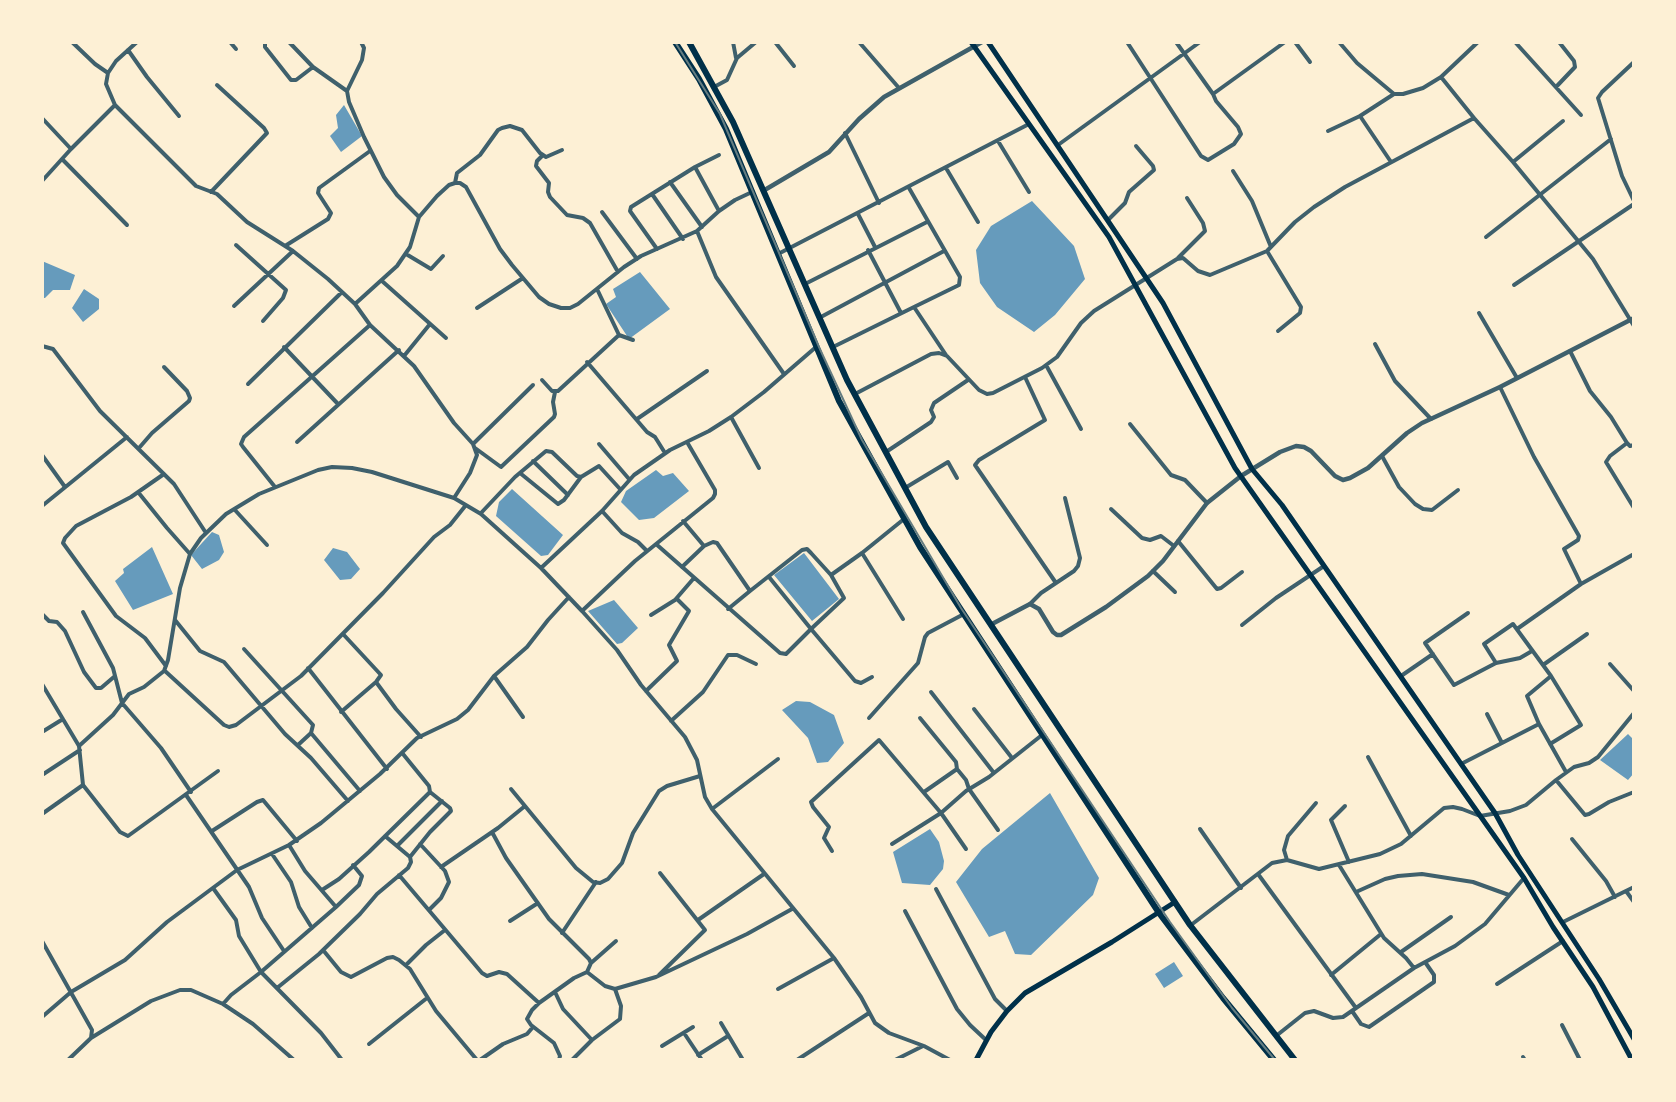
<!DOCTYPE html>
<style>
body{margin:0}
#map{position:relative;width:1676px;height:1102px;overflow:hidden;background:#fdf0d5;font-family:"PT Serif",serif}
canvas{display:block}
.frame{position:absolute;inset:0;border:44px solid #fdf0d5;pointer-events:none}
</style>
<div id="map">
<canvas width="1676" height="1102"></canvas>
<div class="frame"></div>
</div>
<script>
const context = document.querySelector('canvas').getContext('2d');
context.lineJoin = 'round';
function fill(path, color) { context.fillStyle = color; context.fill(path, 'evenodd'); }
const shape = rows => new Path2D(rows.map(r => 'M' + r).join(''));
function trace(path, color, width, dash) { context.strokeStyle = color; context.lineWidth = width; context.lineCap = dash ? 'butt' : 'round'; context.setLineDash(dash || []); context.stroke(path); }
const water = shape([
 [344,105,362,136,341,152,330,136,338,128,336,115],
 [1032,201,1074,246,1085,279,1055,315,1034,332,997,307,980,283,976,250,991,226],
 [42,261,75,275,70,290,53,290,45,298,42,298],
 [640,272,670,309,629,339,606,304,616,297,613,289],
 [84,289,99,299,99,309,83,322,72,308],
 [656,470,663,476,673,473,689,491,654,518,639,520,621,502,626,491],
 [512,489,563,535,548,555,541,556,496,516,499,502],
 [212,532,219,535,224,552,219,560,202,569,191,555],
 [152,547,173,594,133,610,115,581,124,573,123,569],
 [333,548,347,552,360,569,351,579,340,580,324,560],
 [804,553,839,599,812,621,774,575],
 [614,600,638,628,622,643,617,644,588,611],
 [796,701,810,702,834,715,844,743,828,762,817,763,808,738,782,710],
 [1628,734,1634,740,1634,773,1628,780,1600,760],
 [1050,793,1099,878,1093,895,1031,955,1015,954,1005,931,989,937,956,882,982,849],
 [930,829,939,842,944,861,943,869,930,885,902,883,893,852],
 [1174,962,1183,976,1164,988,1155,974]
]);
const minor = shape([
 [72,42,95,64,108,73],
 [230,42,236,49],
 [265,42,265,47,291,80,296,80,313,67],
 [289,42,313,67,347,91],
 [361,42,364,48,362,60,347,91,349,102,364,137,384,177,397,195,419,217],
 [733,42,736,58],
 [775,42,794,66],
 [859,42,899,88],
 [1127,42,1201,156,1208,160,1234,144,1241,134,1238,127,1216,101,1213,94,1285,42],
 [1176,42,1213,94],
 [1295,42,1310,62],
 [1339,42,1357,63,1394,94,1403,94,1423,88,1441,77],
 [1515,42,1581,115],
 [128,50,147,77,179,116],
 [1634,62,1602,92,1598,98,1622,176,1634,201],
 [714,87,727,80,737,58,756,42],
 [1556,87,1575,67,1574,61,1559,42],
 [1360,116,1391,162],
 [42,118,71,149],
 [1474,118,1513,162,1593,259,1634,326],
 [1328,131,1360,116,1394,94],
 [845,133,879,203],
 [998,141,1029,192],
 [1058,145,1200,42],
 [543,155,537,161,536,166,549,183,548,192,550,197,567,215,583,218,590,223,618,272],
 [62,159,127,225],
 [1513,162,1563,121],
 [695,167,719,211],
 [946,168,978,222],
 [1233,171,1252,201,1271,247],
 [42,181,71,149,115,105],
 [670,182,702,227],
 [455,183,457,173,480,155,498,130,502,128,510,126,522,130,540,153,546,157,562,150],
 [909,188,960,277,959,285,914,307,946,355],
 [211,192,267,133,264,128,217,85],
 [652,194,683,239],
 [602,212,637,259],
 [858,214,875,247],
 [1108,220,1125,203,1129,192,1154,170,1153,166,1136,146],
 [697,231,716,277,784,374],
 [1486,237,1611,139],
 [236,245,286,290,283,298,263,321],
 [285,246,328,219,331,213,318,193,319,188,370,151],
 [657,249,630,211,631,207,695,167,719,155],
 [868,250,901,313],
 [1267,251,1301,307,1300,313,1278,331],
 [406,254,431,269,443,256],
 [778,254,1029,124],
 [1178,258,1205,231,1203,223,1187,198],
 [382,281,446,338],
 [805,284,927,222],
 [1514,285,1634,204],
 [597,289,619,335,633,340],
 [355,304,397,266,410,247,419,217,437,196,449,185,455,183,460,183,466,187,500,249,512,265,539,297,549,304,561,308,570,308,578,304,624,267,641,256,697,231,719,211,735,200,752,192],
 [234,306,293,251],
 [477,308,523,278],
 [1479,313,1517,378],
 [819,318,944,251],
 [1375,344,1395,381,1431,419],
 [42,346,53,349,100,411,174,484,206,533],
 [284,347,338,404],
 [833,347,914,307],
 [1570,351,1590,391,1611,417,1627,443,1630,446,1634,445],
 [404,356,430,324],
 [587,362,647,432,655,437,665,453],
 [1046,365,1081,429],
 [1025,377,1045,420,979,460,975,465,1056,583],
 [542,380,552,391,558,391,619,335],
 [248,384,342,292],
 [1500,387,1534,457,1579,536,1578,540,1564,549,1581,584,1634,554],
 [855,394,931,354,939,353,947,356,979,390,987,394,993,393,1042,368,1057,357,1081,323,1094,311,1177,259,1183,258,1198,271,1210,275,1267,251,1295,222,1314,207,1345,187,1474,118,1441,77,1478,42],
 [731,417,759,468],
 [637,419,707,371],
 [1130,424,1171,475,1185,480,1207,503],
 [297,442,399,350],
 [1627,443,1610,456,1606,462,1634,508],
 [473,444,533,385],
 [599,444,629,479],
 [139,448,152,433,189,401,190,398,187,391,164,367],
 [475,448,501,467,554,417,555,414,553,402,555,392],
 [886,452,931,422,934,417,931,410,934,403,968,380],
 [42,455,65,487],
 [1382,456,1399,487,1415,504,1423,509,1432,510,1458,490],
 [533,461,568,495],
 [520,473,558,504,564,500,581,477],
 [164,474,131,497,76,526,65,538,63,543,116,616,145,638,166,666],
 [275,487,243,447,241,444,244,437,370,325],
 [905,488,948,462,957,478],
 [138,492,167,528,190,554],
 [454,498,481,514,541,568,602,511,634,475,670,450,709,431,731,417,764,392,816,347],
 [42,506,127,437],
 [234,509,267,545],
 [1111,509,1142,538,1150,540,1161,536,1174,546],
 [602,511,622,533,638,542,647,551],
 [481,513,515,477,546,451,552,452,577,476,581,477,599,466,620,489],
 [683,521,704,546,713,542,717,543,750,591,802,550,807,549,811,553,831,575,862,553,904,519],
 [1178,541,1217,589,1221,588,1242,572],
 [656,544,780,653,786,654,811,629,855,681,861,683,872,677],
 [862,553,903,619],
 [682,567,704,546],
 [541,568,582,611,635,561,713,498,715,494,715,490,687,442],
 [1153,571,1175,592],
 [769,577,811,629,844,598,831,575],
 [1030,604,1041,593,1074,571,1078,566,1080,558,1065,498],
 [728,609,750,591],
 [582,611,617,650,641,685,685,737,697,760,705,797,712,809,834,958,861,997,875,1023,889,1033,924,1046,950,1060],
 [83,612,113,668,122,703,161,748,191,792],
 [1468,613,1425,643,1454,685,1496,663,1484,644,1513,624,1551,676,1527,696,1539,724],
 [42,614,49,621,57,622,65,631,84,672,96,688,101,688,115,676],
 [651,615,675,600,694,578],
 [175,620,200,651,224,662,285,734,311,758,348,801],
 [1242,625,1276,598,1324,566],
 [1517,629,1581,584],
 [244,649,313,725,311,733,298,745],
 [1496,663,1520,658,1532,651],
 [1610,664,1634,691],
 [1543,665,1587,634],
 [308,668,387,769],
 [165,671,224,725,229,727,236,725,301,676,383,593,434,537,450,525,466,505],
 [494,676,523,717],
 [1401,676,1433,654],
 [376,682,396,709,421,737],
 [42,684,79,746],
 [646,691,677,661,669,645,689,611,677,599],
 [931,692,994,773],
 [974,709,1012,758],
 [341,712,376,682,381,675,343,634],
 [1487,714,1502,743],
 [869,718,918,663,925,637,928,633,964,614],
 [920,718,956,762,957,769,966,780,969,789,998,830],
 [671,721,703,692,728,655,737,655,756,664],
 [42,732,63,719],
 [311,733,360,791],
 [1550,744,1581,725,1551,676],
 [1368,757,1411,836],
 [1461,764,1539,724,1566,772],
 [42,775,80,750],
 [1556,780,1574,767,1589,763,1598,757,1634,713],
 [83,785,120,832,128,836,218,771],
 [511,789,576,868,593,882,600,883,608,879,622,863,633,833,659,791,667,786,700,776],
 [924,792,957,769],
 [186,795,249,887,262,918,284,951],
 [1345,806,1331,820,1349,862],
 [712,809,778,759],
 [42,814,83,785,79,746,113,715,129,694,144,687,164,671,168,660,180,588,190,554,201,538,226,514,259,494,318,470,332,467,352,468,372,472,454,498,470,473,477,455,473,444,454,423,414,366,370,325,355,304,328,279,293,251,247,222,217,194,196,186,115,105,106,84,108,73,116,61,137,42],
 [1200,829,1241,888],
 [212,831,257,802,263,800,297,841],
 [492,832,506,858,549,919,589,959,591,963,587,972],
 [1572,839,1606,881,1615,897],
 [420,844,445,871,449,882,441,898,429,910],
 [892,844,941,813,966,791,989,777,1042,735],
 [289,845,305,871,336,907],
 [397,846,442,801],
 [832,851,824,838,829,827,813,807,811,802,879,740,941,813,966,849],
 [272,854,291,882,299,907,312,928],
 [410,857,430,832,451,811,450,808,430,792],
 [1287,860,1284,850,1288,836,1316,803],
 [1339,865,1384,938,1406,958,1414,968],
 [441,867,498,828,525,806],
 [1258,874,1356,1008],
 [399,875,482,973,487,976,499,972,507,974,539,1003],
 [213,888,236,920,239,936,261,972,231,995,223,1004],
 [936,889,995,999,1007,1011],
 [322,890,339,879,369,852,430,792,429,786,403,754],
 [1626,891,1634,902],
 [1356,892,1385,879,1398,876,1422,874,1473,882,1509,895],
 [905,911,957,1009,970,1025,986,1040],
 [698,920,764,874],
 [510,921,538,903],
 [1563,922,1634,887],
 [1191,925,1272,863,1287,860,1319,869,1380,854,1401,844,1444,808,1453,807,1462,809,1480,816,1510,811,1526,805,1556,780,1585,815,1589,814,1609,802,1634,792],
 [562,933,596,882],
 [42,941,92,1030,91,1038,68,1060],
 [323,950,341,972,351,977,387,958,393,957,399,960,410,969,436,1011,477,1060],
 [1401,952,1451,917],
 [591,963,616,941],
 [406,965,426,945,445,930],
 [659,975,705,930,660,873],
 [1331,975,1381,934],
 [1497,984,1563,941],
 [277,988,319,954,360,914,377,894,408,868,411,862,410,857,385,836],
 [778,989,834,958],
 [555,992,563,1009,592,1040],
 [1352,1011,1361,1024,1369,1027,1434,982,1434,975,1425,962],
 [42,1017,71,992,125,960,167,922,237,870,289,845,321,823,380,774,417,738,457,719,468,710,494,676,527,647,548,620,569,597],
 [721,1023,743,1060],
 [1562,1025,1580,1060],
 [684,1033,702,1060],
 [1276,1036,1305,1013,1314,1011,1333,1018,1343,1017,1414,968,1455,946,1485,924,1524,878],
 [91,1038,151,1001,180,990,191,990,223,1004,253,1024,294,1060],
 [369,1044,427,998],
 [662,1046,693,1027],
 [698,1055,728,1036],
 [1523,1057,1525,1060],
 [342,1060,321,1033,261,972,336,907,359,885,362,876,353,865],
 [480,1060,503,1044,527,1034,533,1027],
 [559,1060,560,1056,554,1043,531,1025,527,1019,532,1010,539,1003,574,978,587,972,605,986,615,989,656,977,747,934,792,909],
 [572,1060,592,1040,620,1019,621,1006,615,989],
 [797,1060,869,1013],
 [895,1060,923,1046]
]);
const tertiary = shape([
 [763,191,829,152,859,119,884,97,982,42],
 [992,624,1030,604,1039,609,1053,632,1057,635,1061,635,1106,607,1148,576,1163,561,1207,503,1241,476,1280,452,1296,446,1304,447,1311,451,1335,476,1343,480,1350,478,1368,468,1407,433,1422,423,1500,387,1634,318]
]);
const secondary = shape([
 [971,42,1109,237,1235,468,1524,878,1553,927,1593,987,1632,1060],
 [988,42,1163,303,1252,469,1282,505,1495,813,1518,855,1599,979,1634,1039],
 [976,1060,991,1032,1007,1011,1025,993,1112,942,1175,902]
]);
const trunk = shape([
 [675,42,699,79,726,129,839,401,920,547,1159,913,1223,998,1274,1060],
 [689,42,733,122,847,380,926,527,1190,925,1295,1060]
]);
const rail = shape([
 [675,42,720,114,819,347,862,440,961,608,1170,922,1232,1008,1275,1060]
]);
fill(water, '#669bbc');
trace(minor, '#3f606c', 4);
trace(tertiary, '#3f606c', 4.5);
trace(secondary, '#003049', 5);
trace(trunk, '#003049', 6);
trace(rail, '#657d81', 2);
</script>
